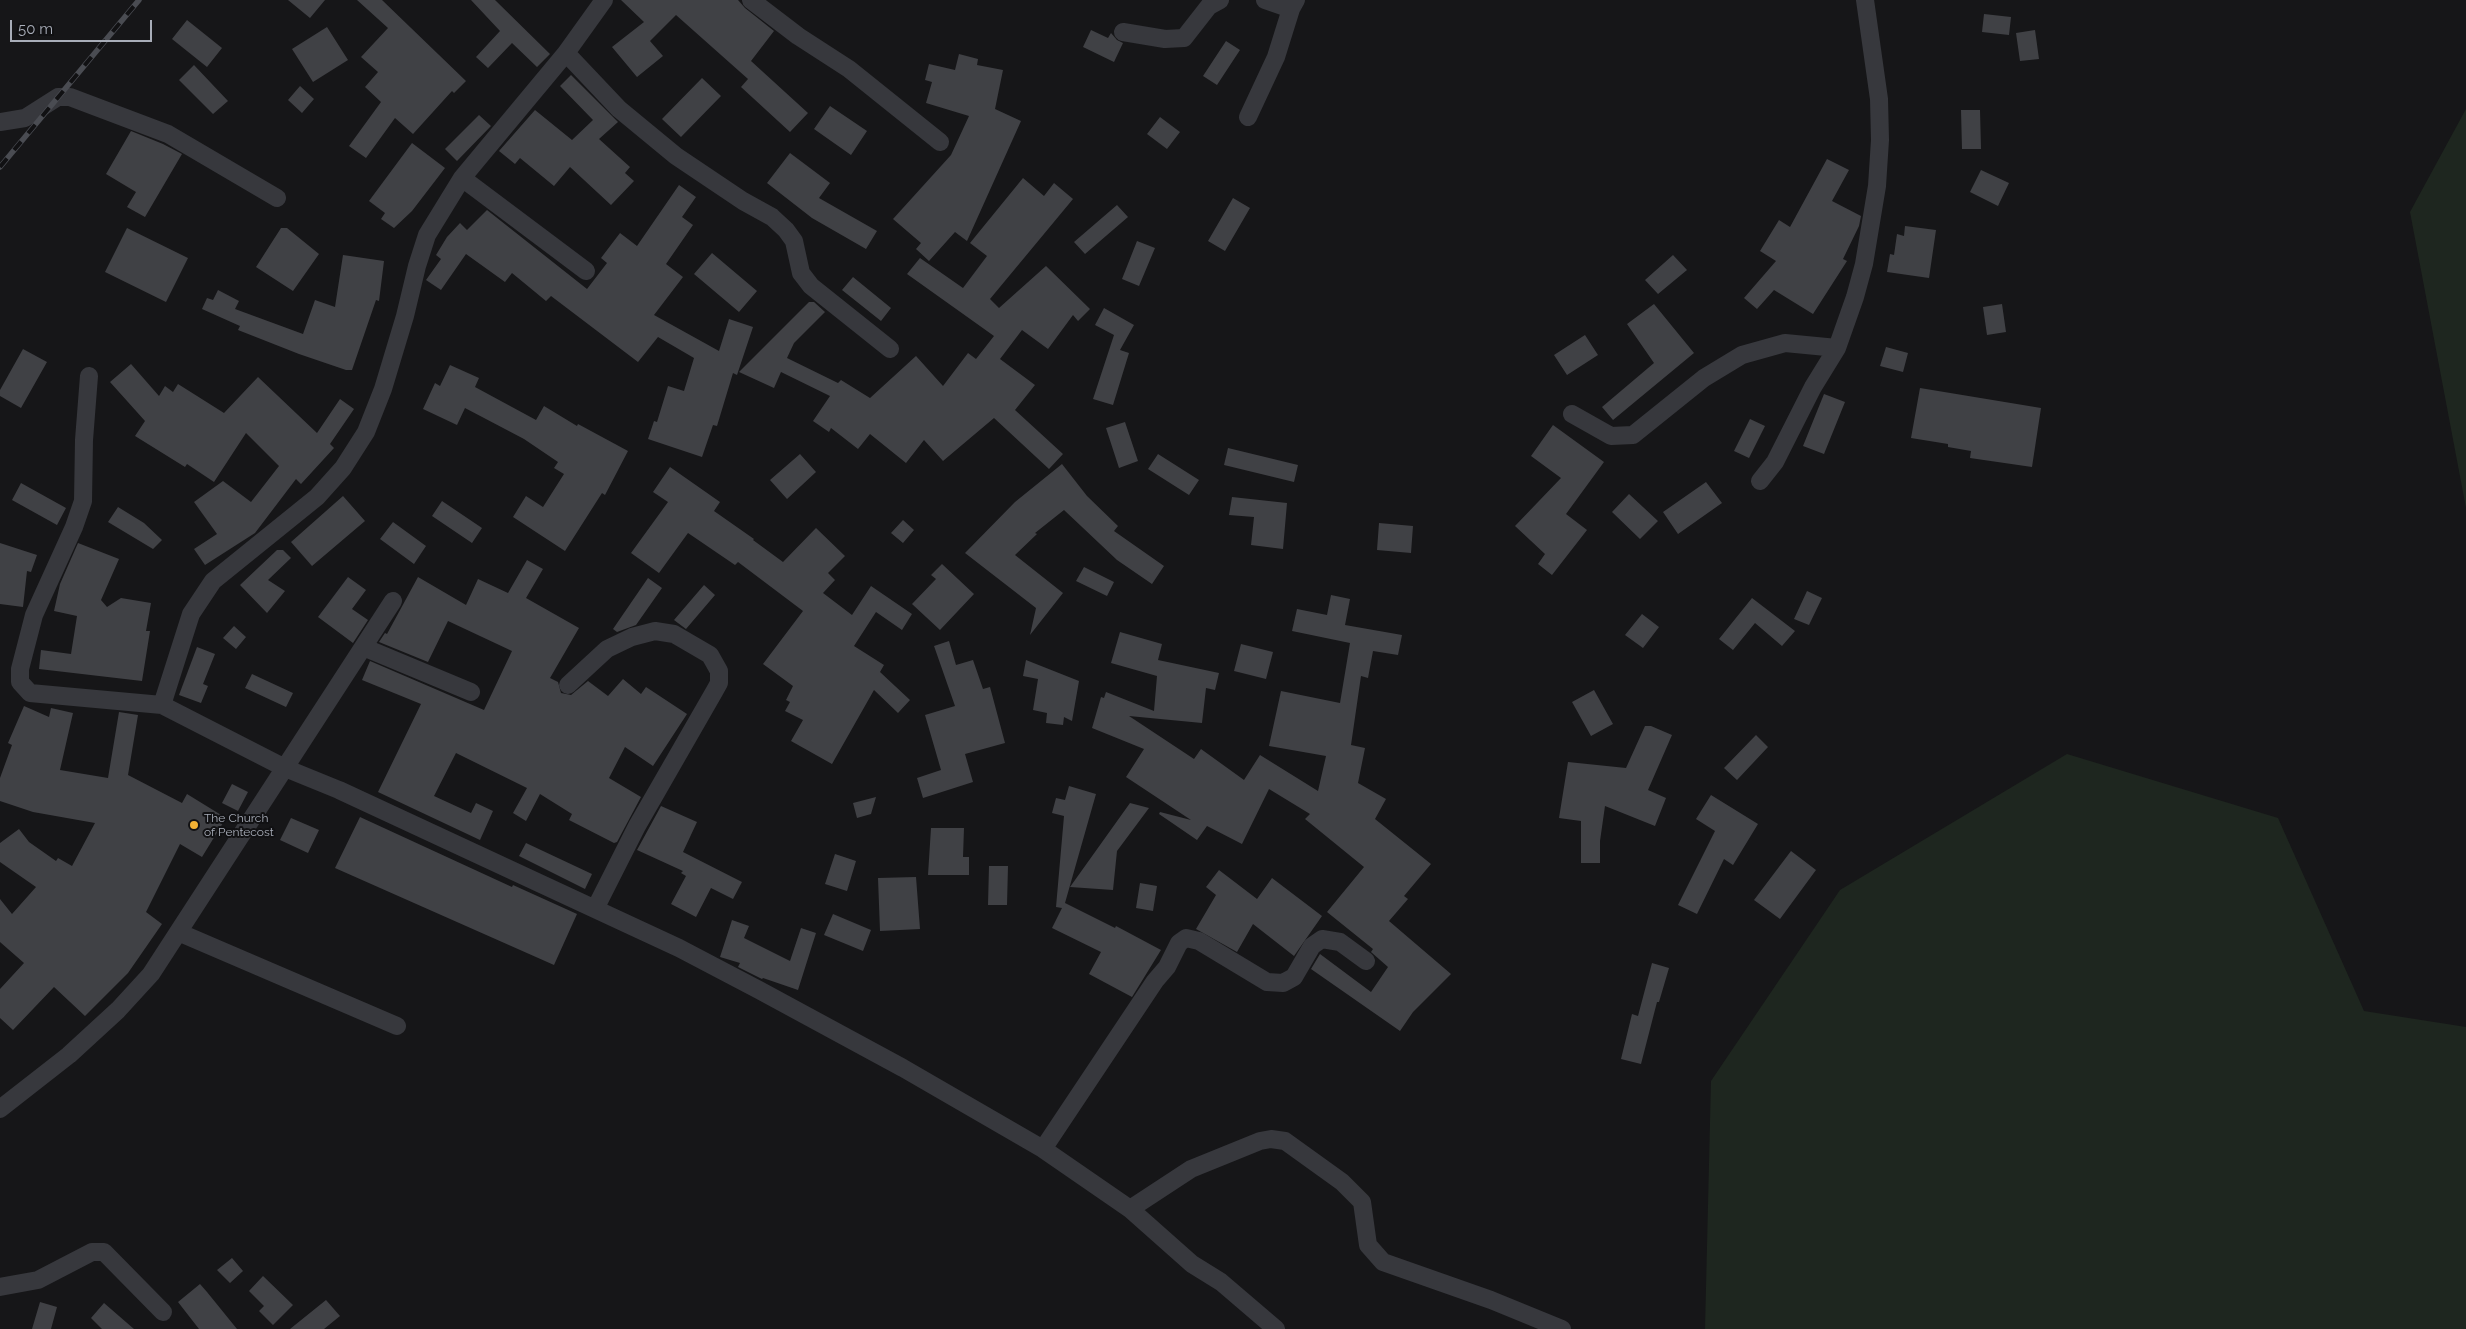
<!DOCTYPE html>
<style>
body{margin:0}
#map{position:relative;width:2466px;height:1329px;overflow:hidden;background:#161618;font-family:Raleway,sans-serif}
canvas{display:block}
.scale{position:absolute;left:10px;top:20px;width:142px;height:22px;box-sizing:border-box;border:2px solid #a8adb8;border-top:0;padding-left:6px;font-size:15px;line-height:18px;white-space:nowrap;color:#a8adb8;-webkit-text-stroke:4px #111113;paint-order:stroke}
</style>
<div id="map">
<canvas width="2466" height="1329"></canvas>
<div class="scale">50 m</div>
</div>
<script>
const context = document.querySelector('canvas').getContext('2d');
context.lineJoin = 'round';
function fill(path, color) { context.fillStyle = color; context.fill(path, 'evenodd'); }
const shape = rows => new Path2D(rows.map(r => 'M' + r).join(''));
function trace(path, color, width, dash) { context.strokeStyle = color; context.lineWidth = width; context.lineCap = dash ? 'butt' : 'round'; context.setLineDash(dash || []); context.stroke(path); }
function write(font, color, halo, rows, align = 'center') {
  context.font = font + ' Raleway,sans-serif'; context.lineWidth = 4; context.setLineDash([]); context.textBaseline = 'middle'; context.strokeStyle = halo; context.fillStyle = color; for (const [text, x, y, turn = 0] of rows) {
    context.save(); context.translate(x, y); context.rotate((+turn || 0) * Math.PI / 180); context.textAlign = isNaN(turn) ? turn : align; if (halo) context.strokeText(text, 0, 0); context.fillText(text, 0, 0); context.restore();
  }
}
const green = shape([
 [2466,109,2466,508,2410,212],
 [2067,754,2278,818,2364,1011,2466,1027,2466,1329,1705,1329,1711,1081,1840,890]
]);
const building = shape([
 [288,0,325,0,310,18],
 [357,0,382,0,466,81,454,93,452,91,413,134,395,118,366,158,349,146,381,102,365,87,378,72,361,57,388,28],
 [471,0,495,0,550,54,537,67,512,43,488,68,476,57,500,31],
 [621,0,738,0,745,8,774,31,751,61,808,113,790,132,741,87,748,79,676,15,650,41,663,56,637,77,612,47,644,22],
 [1984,14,2011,17,2009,35,1982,32],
 [187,20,222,48,207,67,172,39],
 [327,27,348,60,313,82,292,49],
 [1091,30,1108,38,1111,33,1117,40,1123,43,1114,62,1083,47],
 [2035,30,2039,59,2020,61,2016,33],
 [1226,41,1240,50,1217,85,1203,76],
 [959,54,978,59,977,65,1003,70,995,109,1021,121,967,241,955,232,929,261,916,249,921,243,893,219,951,155,969,116,926,103,932,82,925,80,929,64,955,70],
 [194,65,228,101,213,114,179,80],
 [571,75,618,122,599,139,630,167,625,173,634,181,611,205,570,167,554,186,520,158,515,164,499,151,535,110,572,140,593,120,560,86],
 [702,78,721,96,681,137,662,119],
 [300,86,314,99,302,113,288,100],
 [830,106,867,131,851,155,814,129],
 [1961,110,1980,110,1981,149,1962,149],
 [479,115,491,126,457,161,445,149],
 [1160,117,1180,132,1167,149,1147,134],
 [131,131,163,144,182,154,145,217,127,207,136,192,106,174],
 [412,143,445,168,412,211,394,228,381,219,385,213,369,201],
 [790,153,830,183,819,198,877,231,866,249,812,218,767,183],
 [1827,159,1849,170,1832,201,1861,216,1859,226,1843,259,1847,261,1813,314,1774,290,1757,309,1744,298,1776,261,1760,251,1779,220,1790,227],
 [1981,170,2009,183,1998,206,1970,192],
 [1023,178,1044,196,1054,183,1073,199,990,299,999,308,1046,266,1090,309,1078,321,1073,315,1048,349,1022,330,1000,359,1035,385,1015,410,1063,454,1049,469,994,418,943,461,924,440,906,463,870,434,858,449,831,428,829,432,813,421,830,396,781,372,774,388,739,372,809,302,814,302,825,312,794,343,787,358,838,383,841,380,870,398,916,356,943,386,968,353,976,359,994,336,907,274,920,258,963,288,987,256,970,243],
 [679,185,696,197,682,217,693,225,666,264,683,277,654,315,719,351,729,319,753,327,737,375,733,373,717,426,713,425,702,457,648,439,654,421,657,422,668,386,684,391,694,358,658,337,638,362,551,296,546,301,512,273,505,282,466,254,441,290,426,280,441,259,436,255,447,237,460,223,467,230,487,210,587,289,607,263,601,258,620,233,637,246],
 [1233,198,1250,208,1225,251,1208,241],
 [1117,205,1128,217,1085,254,1074,242],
 [1905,226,1936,230,1929,278,1887,272,1890,254,1894,255,1897,234,1904,236],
 [127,228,188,258,166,302,105,272],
 [281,228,287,228,319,254,293,291,256,267],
 [1137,241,1155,248,1139,286,1122,279],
 [712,253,757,291,739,312,694,274],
 [343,255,384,261,379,301,376,300,352,370,346,370,299,354,238,330,240,326,202,309,207,298,213,300,218,290,239,301,235,309,303,334,315,300,335,307],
 [1673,255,1687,270,1658,294,1645,280],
 [853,277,891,308,881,321,842,290],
 [1654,304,1694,353,1613,420,1602,407,1654,363,1627,324],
 [2002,304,2006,332,1987,335,1983,307],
 [1104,308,1134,325,1120,350,1129,353,1113,405,1093,399,1114,335,1095,325],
 [1585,335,1598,355,1567,375,1554,355],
 [1886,347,1908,353,1903,372,1880,366],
 [23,349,47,362,21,408,0,396,0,390],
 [131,364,159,396,165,386,173,392,178,384,224,413,258,377,317,433,340,399,354,409,330,444,334,448,301,484,296,479,255,533,205,565,194,549,217,534,194,502,223,481,251,502,279,466,246,433,214,482,187,464,185,467,135,436,145,421,110,382],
 [450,365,479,378,475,387,536,420,544,406,577,426,578,424,628,451,605,495,602,493,565,551,513,517,526,496,543,507,564,474,554,468,558,462,524,439,465,408,457,425,423,409,435,383,440,386],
 [1920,388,2041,408,2032,467,1970,458,1971,451,1948,447,1948,444,1911,438],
 [1824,394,1845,402,1824,454,1803,446],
 [1750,419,1765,426,1749,458,1734,451],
 [1125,422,1138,461,1119,468,1106,428],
 [1553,425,1604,462,1566,514,1587,530,1552,575,1538,564,1545,554,1515,526,1561,478,1531,456],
 [1228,448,1298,465,1294,482,1224,465],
 [800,454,816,472,787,499,770,480],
 [1158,454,1199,480,1189,495,1148,469],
 [1062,464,1087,496,1118,526,1114,531,1164,566,1152,584,1117,560,1064,510,1035,533,1037,534,1015,555,1063,593,1030,635,1036,608,965,553,1015,502],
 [670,467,720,502,714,511,754,539,753,540,783,562,816,528,845,556,828,573,835,580,823,593,852,615,871,586,912,614,902,630,876,612,854,646,884,665,880,672,910,700,898,713,874,690,832,764,791,741,803,720,785,711,790,702,786,700,793,686,763,664,803,611,738,562,735,565,688,533,659,573,631,553,668,502,653,492],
 [1706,482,1722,503,1678,534,1663,512],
 [21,483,66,508,57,525,12,500],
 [1629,494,1658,521,1640,539,1612,512],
 [343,496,365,521,312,566,291,542],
 [1232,497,1287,503,1283,549,1251,545,1254,517,1229,515],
 [442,501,482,528,472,543,432,516],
 [118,507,144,523,162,540,153,549,108,522],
 [903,520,914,530,903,543,891,533],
 [393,522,426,546,414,564,380,539],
 [1379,523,1413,526,1411,553,1377,550],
 [0,543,37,555,31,572,27,571,23,607,0,604],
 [78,543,119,559,101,600,107,607,121,598,151,603,146,631,150,631,142,681,39,669,41,650,71,654,77,616,54,611,60,584],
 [277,550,283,550,291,558,268,580,285,591,267,613,240,585],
 [527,560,543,569,526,598,579,628,550,678,558,682,561,693,571,695,588,681,608,696,623,679,641,694,646,687,687,714,653,766,625,747,609,778,641,797,617,842,614,843,569,820,572,814,540,794,526,821,513,813,527,788,456,753,434,796,471,813,476,803,493,811,480,840,378,792,421,704,362,680,370,661,484,710,512,651,448,621,428,662,379,642,385,633,387,634,418,577,466,605,478,579,508,593],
 [942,564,974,594,940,630,912,604,936,579,931,575],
 [1084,567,1114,582,1107,596,1076,581],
 [348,577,366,590,352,609,368,620,353,643,318,617],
 [648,578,662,588,636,625,617,632,613,629],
 [704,585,715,595,686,629,674,620],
 [1807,591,1822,598,1809,625,1794,619],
 [1331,595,1350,599,1345,625,1402,635,1398,655,1373,651,1368,678,1361,676,1351,745,1365,748,1358,783,1386,799,1375,819,1431,864,1404,896,1408,899,1389,921,1451,974,1413,1012,1400,1031,1311,969,1320,954,1371,992,1388,967,1371,952,1373,949,1327,912,1364,867,1305,819,1310,814,1269,789,1242,844,1207,826,1197,840,1159,814,1160,812,1191,820,1126,777,1144,749,1092,728,1101,697,1104,698,1106,692,1154,711,1157,676,1111,663,1120,632,1162,644,1158,660,1219,673,1215,690,1206,688,1202,723,1129,716,1194,759,1201,749,1244,780,1260,755,1318,791,1326,756,1269,746,1281,691,1340,703,1350,643,1292,631,1297,609,1327,615],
 [1752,598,1795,631,1782,646,1755,623,1733,650,1719,639],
 [1642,614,1659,627,1643,648,1625,635],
 [234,626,246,637,236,649,223,638],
 [949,641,956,665,973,660,983,689,990,687,1005,743,965,754,973,782,923,798,917,778,941,770,925,715,955,706,934,646],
 [1241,644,1273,652,1266,679,1234,671],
 [197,647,215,654,203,684,208,686,201,703,179,695],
 [1026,660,1079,681,1072,721,1064,717,1063,725,1046,723,1047,713,1033,710,1038,679,1023,676],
 [252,674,293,693,286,707,245,688],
 [1594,690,1613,724,1591,736,1572,702],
 [24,706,49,717,51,708,73,713,60,770,108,778,119,712,138,715,128,775,182,803,187,794,226,818,202,857,180,844,146,912,162,924,128,973,85,1016,54,987,13,1030,0,1018,0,989,24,963,0,942,0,899,12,914,36,887,0,862,0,843,19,829,29,842,56,861,58,858,72,866,95,823,33,812,0,801,0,778,12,745,8,743],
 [1645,726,1651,726,1672,735,1648,790,1666,798,1655,826,1605,806,1600,841,1600,863,1581,863,1581,821,1559,818,1568,762,1626,768],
 [1756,735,1768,747,1737,780,1724,768],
 [232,784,248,792,238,811,222,803],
 [1069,786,1096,794,1065,903,1115,928,1116,926,1161,950,1132,997,1089,974,1101,952,1052,928,1062,908,1056,907,1064,816,1052,813,1056,798,1065,800],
 [1711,795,1758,824,1733,865,1724,859,1697,914,1678,905,1715,831,1696,819],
 [876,797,871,814,857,818,853,803],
 [1130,803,1149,808,1117,851,1113,890,1070,887],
 [661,806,697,822,683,852,742,882,733,899,711,888,696,917,671,904,686,876,681,873,683,871,637,850],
 [360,817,512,887,513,885,577,914,554,965,335,868],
 [291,818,319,830,308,853,280,840],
 [931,828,964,828,963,857,969,857,969,875,928,875],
 [526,843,592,874,585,889,519,856],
 [1791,851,1816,870,1780,919,1754,900],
 [835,854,856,861,847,891,825,884],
 [989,866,1008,866,1007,905,988,905],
 [1219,870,1257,899,1272,878,1322,916,1294,956,1253,924,1237,952,1196,929,1216,895,1206,887],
 [916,877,920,929,880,931,878,878],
 [1140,883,1157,886,1153,911,1136,908],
 [833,914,871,930,863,951,824,935],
 [732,920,749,926,744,938,790,961,801,928,816,933,798,990,763,978,762,979,738,967,740,963,720,957],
 [1652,963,1669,968,1659,1002,1657,1002,1641,1064,1621,1059,1632,1014,1638,1016],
 [232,1258,243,1271,230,1283,217,1270],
 [263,1276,293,1305,273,1325,259,1311,264,1306,249,1291],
 [200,1284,207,1292,237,1329,199,1329,178,1302],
 [326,1300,340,1316,324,1329,290,1329],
 [40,1302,57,1307,51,1329,32,1329],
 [104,1303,134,1329,102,1329,91,1318]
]);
const street = shape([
 [751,0,798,36,849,69,940,142],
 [1265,0,1291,9],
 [1123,32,1165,39,1184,38,1209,6,1220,0],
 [566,53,619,109,676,156,743,201,772,217,786,230,794,241,801,273,811,286,890,349],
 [1248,117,1276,57,1291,9,1296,0],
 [0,122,25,118,58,97,70,97,168,134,277,198],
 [462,178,586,271],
 [1837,348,1855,297,1864,264,1877,186,1880,140,1879,99,1865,0],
 [89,376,84,440,83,501,74,527,34,615,20,669,20,682,30,693,162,705,285,768,339,790,595,909,679,948,759,990,903,1068,1043,1149,1130,1209,1191,1169,1260,1141,1271,1139,1285,1141,1342,1182,1362,1202,1368,1245,1383,1262,1491,1300,1562,1329],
 [1572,414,1611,436,1633,435,1704,378,1742,355,1785,343,1837,348,1813,387,1775,462,1760,481],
 [363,647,471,692],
 [568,685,607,649,632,637,655,631,674,634,710,655,719,671,719,683,714,692,637,826,595,909],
 [162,705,191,614,213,581,317,497,343,468,366,432,383,389,405,316,417,266,427,235,462,178,566,53,604,0],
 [178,932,397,1026],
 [0,1109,69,1055,118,1010,151,974,393,601],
 [1043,1149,1155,981,1167,967,1179,943,1186,938,1199,941,1267,982,1283,983,1294,977,1312,946,1322,939,1340,942,1366,961],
 [1130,1209,1192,1264,1221,1282,1276,1329],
 [0,1287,38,1280,92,1252,104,1252,163,1312]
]);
const rail = shape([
 [0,167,139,0]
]);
const markers = [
 [194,825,5,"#f2b134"]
];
const poiNames = [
 ["The Church",204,818],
 ["of Pentecost",204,832]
];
fill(green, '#1e261f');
fill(building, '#404145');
trace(street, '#37383d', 18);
trace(rail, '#4a4c52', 5.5);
trace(rail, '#111113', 4, [11]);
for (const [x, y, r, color] of markers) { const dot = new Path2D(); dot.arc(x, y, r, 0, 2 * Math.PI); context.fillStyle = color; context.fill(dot); trace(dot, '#111113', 2); }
write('12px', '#a8adb8', '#111113', poiNames, 'left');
</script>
